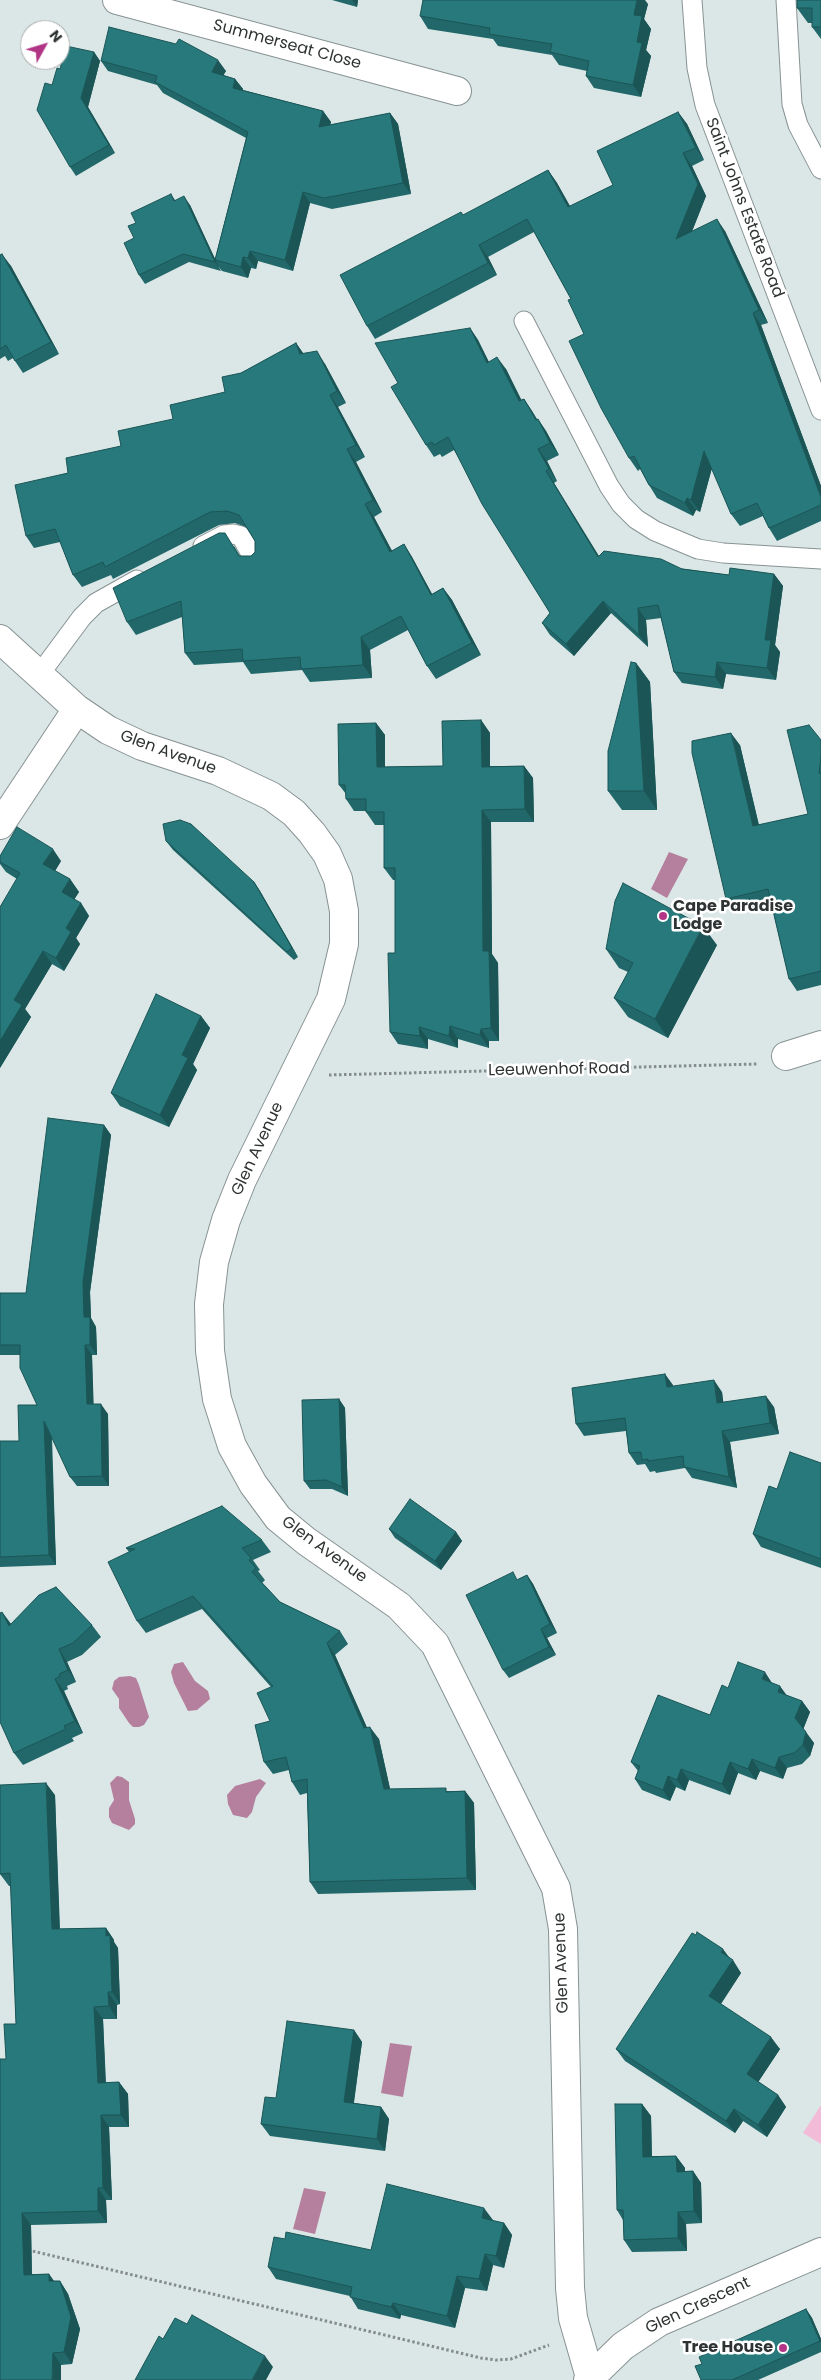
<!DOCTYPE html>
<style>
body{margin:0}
#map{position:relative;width:821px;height:2380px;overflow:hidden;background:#dbe7e7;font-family:Poppins,sans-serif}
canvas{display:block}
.north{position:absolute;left:20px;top:20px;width:50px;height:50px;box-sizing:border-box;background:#fff;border:1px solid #acadad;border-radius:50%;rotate:51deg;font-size:14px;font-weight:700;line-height:20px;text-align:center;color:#2f3333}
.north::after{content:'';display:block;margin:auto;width:18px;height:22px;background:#b23585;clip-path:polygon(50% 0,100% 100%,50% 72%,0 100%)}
</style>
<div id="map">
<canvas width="821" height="2380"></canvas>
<div class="north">N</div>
</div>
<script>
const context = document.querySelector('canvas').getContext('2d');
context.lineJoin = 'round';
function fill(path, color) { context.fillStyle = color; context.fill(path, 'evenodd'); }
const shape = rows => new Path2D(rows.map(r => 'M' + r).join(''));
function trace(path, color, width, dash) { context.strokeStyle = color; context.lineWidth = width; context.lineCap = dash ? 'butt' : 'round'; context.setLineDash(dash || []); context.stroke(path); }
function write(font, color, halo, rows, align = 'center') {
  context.font = font + ' Poppins,sans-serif'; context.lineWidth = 5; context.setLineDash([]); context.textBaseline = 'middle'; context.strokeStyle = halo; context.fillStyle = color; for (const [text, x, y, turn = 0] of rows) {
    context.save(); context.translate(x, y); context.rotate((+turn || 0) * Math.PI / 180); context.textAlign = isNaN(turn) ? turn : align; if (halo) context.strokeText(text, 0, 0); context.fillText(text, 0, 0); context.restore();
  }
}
const green = shape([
 [821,2105,821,2144,803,2133]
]);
const water = shape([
 [669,852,688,859,667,898,651,889],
 [183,1662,195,1681,208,1691,210,1699,197,1710,188,1711,174,1683,171,1672,174,1664],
 [130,1676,136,1678,139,1685,149,1717,144,1725,139,1727,133,1727,129,1723,119,1708,119,1699,112,1689,114,1681,119,1677],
 [117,1776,122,1777,129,1782,129,1800,135,1819,135,1824,129,1830,112,1823,109,1817,109,1808,114,1800,110,1783],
 [260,1779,266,1783,256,1797,252,1812,247,1818,233,1815,228,1804,227,1795,235,1786],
 [390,2043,412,2046,403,2097,381,2093],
 [304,2188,326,2192,315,2234,293,2229]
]);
const path = shape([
 [329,1075,757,1064],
 [28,2250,481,2358,496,2360,511,2359,549,2345]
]);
const lane = shape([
 [692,0,697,68,705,105,821,410],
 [786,0,792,104,798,125,821,169],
 [524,321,609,486,621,504,636,519,655,531,698,549,723,553,821,559],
 [203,546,224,535,233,534,241,536,254,559],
 [39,675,82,617,96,603,137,580]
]);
const street = shape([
 [117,0,457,91],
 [0,639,77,709,108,730,142,746,218,771,271,796,294,813,312,833,327,854,338,879,344,911,344,944,331,999,242,1180,226,1220,214,1262,209,1304,210,1351,217,1399,232,1446,253,1484,278,1518,306,1541,399,1606,435,1644,556,1888,563,1929,570,2288,573,2318,590,2377],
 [0,825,77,709],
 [786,1056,821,1045],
 [588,2380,623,2346,659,2322,821,2252]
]);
const wall = shape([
 [332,0,358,0,357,7],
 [821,0,821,39,812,27,812,23,808,23,797,8],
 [648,4,644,19,651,29,646,50,651,56,641,97,594,88,586,76,587,71,559,65,552,55,498,46,493,39,428,29,420,16],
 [176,44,226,71,223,75,235,79,243,89,243,90,323,111,331,122,330,125,390,113,398,124,411,194,332,209,310,203,293,271,258,261,256,269,251,268,248,278,222,271,218,266,221,271,189,262,145,284,139,275,134,238,136,223,171,194,175,200,190,205,215,259,246,138,163,93,157,85,108,71,101,61],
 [94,52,100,61,88,107,115,153,76,176,70,167,52,85,60,69],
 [678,112,687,124,704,160,692,166,706,196,692,231,725,231,768,323,761,325,821,486,821,521,777,541,769,528,763,516,740,526,731,514,712,468,700,512,696,510,693,516,657,498,649,485,640,469,638,471,629,458,571,299,534,232,488,257,497,275,375,339,367,326,464,215,548,170,557,183,570,206,613,185],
 [0,255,11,266,59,354,23,373,13,358,8,361,5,356,0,359],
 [470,328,478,340,489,362,506,369,521,400,524,399,532,411,537,419,538,419,546,431,559,455,547,461,557,481,554,483,599,557,729,575,774,574,783,586,775,645,780,652,776,680,726,674,723,689,682,683,674,672,661,618,646,620,648,647,611,613,574,656,550,635,542,623,550,613,454,450,442,457,440,454,434,457,426,445,398,383],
 [296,343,303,353,325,364,346,403,338,407,365,457,356,462,382,512,374,517,392,551,404,544,412,557,432,594,443,588,452,600,481,655,436,679,427,666,408,630,370,650,372,678,310,682,302,670,251,674,243,662,194,665,185,653,182,617,136,635,127,622,234,546,240,556,251,556,255,552,255,541,246,527,235,523,219,525,113,579,111,575,82,587,73,575,60,542,34,548,26,536,68,473,225,392,241,373],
 [636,663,650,682,657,810,622,810,608,791],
 [481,720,490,733,490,766,524,766,533,778,534,822,491,822,492,954,498,963,499,1041,489,1041,489,1048,458,1039,458,1048,428,1039,428,1049,398,1044,390,1032,395,953,395,880,393,880,384,868,384,825,375,825,366,812,366,811,354,811,346,799,346,794,339,785,376,723,385,735,385,767,443,766],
 [821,740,821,985,797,991,789,979,771,903,735,912,726,899,740,745,759,825,808,814],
 [166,841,254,882,260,891,298,957,294,960,173,850],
 [0,856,61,861,55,871,70,879,79,892,74,899,81,903,89,916,76,938,80,944,64,971,52,964,25,1009,31,1017,0,1068,17,879,6,872,0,864],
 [717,945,668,1038,628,1017,614,998,628,972,619,968,606,949],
 [201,1016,210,1028,193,1064,197,1070,169,1127,120,1106,111,1093],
 [104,1125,111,1135,90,1292,91,1318,96,1327,97,1355,92,1355,93,1404,108,1414,109,1486,77,1486,70,1477,52,1436,56,1565,0,1567,0,1441,19,1441,37,1405,20,1355,0,1355,0,1293,26,1293],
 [665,1374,673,1387,722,1392,723,1402,774,1407,779,1434,730,1442,737,1488,692,1478,685,1468,656,1473,655,1471,650,1472,645,1464,637,1465,629,1453,626,1431,584,1436,576,1424],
 [339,1399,345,1408,348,1496,332,1489,310,1489,304,1481],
 [821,1463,821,1568,761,1547,753,1534,777,1489],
 [389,1529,456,1532,462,1541,441,1570,395,1538],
 [262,1540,271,1552,253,1560,260,1570,258,1571,265,1580,262,1583,280,1602,340,1631,348,1644,335,1655,367,1728,379,1739,390,1789,448,1791,465,1791,474,1803,476,1890,318,1894,310,1882,307,1793,300,1795,292,1782,289,1770,273,1774,264,1762,270,1721,271,1687,202,1609,146,1633,137,1621,129,1552,126,1548],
 [527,1575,533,1584,557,1633,547,1638,556,1655,509,1678,503,1670,518,1579],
 [2,1612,11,1624,92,1625,101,1637,82,1655,67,1662,76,1682,67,1686,68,1689,64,1691,83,1733,72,1738,74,1741,23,1765,14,1753],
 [772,1683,786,1695,802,1701,810,1712,803,1729,814,1743,810,1756,802,1764,787,1768,783,1779,760,1771,756,1780,738,1773,730,1795,689,1780,685,1791,676,1787,670,1801,642,1790,635,1779,638,1771,631,1762,710,1715,728,1688],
 [55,1795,60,1929,106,1928,114,1940,114,1942,118,1948,120,2004,117,2005,117,2019,103,2019,106,2083,119,2082,128,2094,129,2127,109,2127,112,2200,106,2200,107,2223,31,2225,32,2274,49,2274,54,2281,60,2281,68,2294,80,2329,72,2364,61,2365,0,2380,6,2059,16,2024,11,1886,9,1886,0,1874],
 [729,1958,741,1973,721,2004,780,2049,758,2082,778,2095,786,2107,767,2137,743,2121,735,2133,625,2061,616,2049],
 [354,2030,362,2042,354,2103,381,2107,389,2119,385,2151,270,2136,261,2124,276,2098],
 [642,2104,651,2116,652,2156,676,2156,685,2168,685,2171,693,2171,701,2183,702,2223,686,2224,687,2251,632,2252,624,2240,623,2220,617,2210],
 [493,2220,492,2221,504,2223,512,2235,504,2268,493,2265,487,2291,465,2288,455,2328,401,2315,400,2319,358,2309,350,2296,276,2279,268,2267,371,2250],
 [806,2309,812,2318,821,2339,821,2352,758,2380,701,2380,702,2364]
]);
const shadedWall = shape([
 [352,0,358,0,357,7],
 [637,0,645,0,648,4,644,19,651,29,646,50,651,56,641,97,633,85,637,42,634,15],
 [94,52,100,61,88,107,115,153,109,145,81,98],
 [218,60,226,71,219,83,212,72],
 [235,79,243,89,241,99,233,88],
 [323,111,331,122,327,138,319,127],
 [678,112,687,124,704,160,696,148],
 [390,113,398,124,411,194,403,183],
 [683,153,692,166,706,196,684,252,676,239],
 [548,170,557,183,577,219,568,207],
 [303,192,310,203,293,271,285,260],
 [184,196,190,205,216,261,215,260,221,271,215,262],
 [717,219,725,231,768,323,759,310],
 [479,245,488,257,497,275,488,263],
 [250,251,258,261,256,269,248,258],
 [2,254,11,266,59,354,51,342],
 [243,257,251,268,248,278,241,267],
 [753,313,761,325,821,486,821,497],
 [470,328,478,340,495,375,487,363],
 [296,343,305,356,300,354],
 [317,351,325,364,346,403,337,391],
 [497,357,506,369,528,413,519,401],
 [330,395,338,407,365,457,356,445],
 [524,399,532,411,544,432,536,420],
 [538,419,546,431,559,455,550,443],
 [347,449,356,462,382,512,373,500],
 [538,449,547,461,557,481,549,469],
 [704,451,713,464,700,512,691,500],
 [546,471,554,483,607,569,598,557],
 [687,498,696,510,693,516,685,503],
 [365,504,374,517,399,564,390,552],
 [404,544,412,557,439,607,431,595],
 [774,574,783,586,775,645,780,652,776,680,767,668,765,640],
 [443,588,452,600,481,655,472,643],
 [603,601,611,613,574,656,566,644],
 [638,608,646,620,648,647,639,635],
 [361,637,370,650,372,678,363,665],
 [717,662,726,674,723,689,715,677],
 [636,663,650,682,657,810,644,791],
 [481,720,490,733,490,779,482,767],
 [376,723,385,735,385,780,377,767],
 [731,733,740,745,762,839,753,826],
 [524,766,533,778,534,822,525,809],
 [482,810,491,822,492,954,498,963,499,1041,491,1028,483,951],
 [53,849,61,861,52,876,43,864],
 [70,879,79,892,71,905,62,892],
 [254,882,260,891,298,957,292,948],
 [81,903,89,916,76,938,80,944,64,971,56,958,66,928],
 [703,926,717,945,668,1038,655,1019],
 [43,951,52,964,25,1009,31,1017,0,1068,0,1041,14,1000],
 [201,1016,210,1028,193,1064,197,1070,169,1127,160,1115,182,1055],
 [450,1026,458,1039,458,1048,449,1036],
 [419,1027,428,1039,428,1049,420,1036],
 [481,1029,489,1041,489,1048,480,1035],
 [104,1125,111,1135,90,1292,91,1318,96,1327,97,1355,90,1345,84,1317,83,1282],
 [85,1345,92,1355,94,1414,87,1404],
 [665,1374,673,1385,675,1399,667,1387],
 [714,1380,722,1392,725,1415,717,1403],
 [766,1396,774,1407,779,1434,770,1423],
 [339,1399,345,1408,348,1496,342,1487],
 [101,1404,108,1414,109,1486,102,1476],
 [44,1421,51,1431,56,1565,49,1555],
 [722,1431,730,1442,737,1488,729,1477],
 [456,1532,462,1541,441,1570,435,1561],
 [527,1575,533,1584,557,1633,550,1624],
 [2,1612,11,1624,9,1626],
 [541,1629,547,1638,556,1655,549,1647],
 [327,1643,335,1655,373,1741,364,1728],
 [59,1649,67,1662,76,1682,68,1670],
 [765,1672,772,1683,762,1679],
 [55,1679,64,1691,83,1733,75,1721],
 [780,1686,788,1697,778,1692],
 [802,1701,810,1712,803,1730,795,1718],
 [370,1727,379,1739,393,1802,384,1789],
 [806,1732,814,1743,810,1756,803,1745],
 [779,1757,787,1768,783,1779,775,1768],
 [752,1759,760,1771,756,1780,748,1769],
 [730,1762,738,1773,730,1795,722,1784],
 [681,1769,689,1780,685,1791,677,1780],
 [668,1776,676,1787,670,1801,663,1790],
 [46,1783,55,1795,60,1942,52,1929],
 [465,1791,474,1803,476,1890,467,1878],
 [106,1928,114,1940,114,1942,118,1948,120,2004,112,1992],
 [723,1949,732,1961,733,1960,741,1973,718,2008,709,1996,721,1952],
 [108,1992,117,2005,117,2019,109,2006],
 [94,2007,103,2019,106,2095,98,2083],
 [354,2030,362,2042,352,2114,344,2102],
 [771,2037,780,2049,755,2087,747,2074],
 [119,2082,128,2094,129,2127,121,2115],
 [778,2095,786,2107,767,2137,758,2125],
 [642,2104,651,2116,652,2169,643,2157],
 [381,2107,389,2119,385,2151,377,2139],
 [734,2109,743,2121,735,2133,726,2121],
 [101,2115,109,2127,112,2200,103,2188],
 [676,2156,685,2168,685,2184,677,2172],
 [693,2171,701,2183,702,2223,694,2211],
 [98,2188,106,2200,107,2223,98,2211],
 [484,2208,493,2220,490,2230,482,2218],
 [678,2212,686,2224,687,2251,678,2238],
 [22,2213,31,2225,32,2287,24,2275],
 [504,2223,512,2235,504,2268,496,2256],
 [485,2254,493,2265,487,2291,479,2279],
 [49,2274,58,2287,49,2281],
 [457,2276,465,2288,455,2328,447,2316],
 [60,2281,68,2294,80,2329,72,2364,64,2352],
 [393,2303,401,2315,400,2319,391,2307],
 [806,2309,812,2318,821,2339,821,2343],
 [53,2353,61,2365,61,2380,52,2380],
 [265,2356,273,2367,266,2380,252,2380]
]);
const building = shape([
 [423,0,637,0,634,15,642,16,637,42,642,43,633,85,586,76,589,61,550,52,552,44,489,34,490,28,420,16,423,0],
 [797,0,821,0,821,27,812,27,812,8,797,8,797,0],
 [109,27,176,44,179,39,218,60,212,72,235,79,233,88,323,111,319,127,390,113,403,183,324,198,303,192,285,260,250,251,248,258,243,257,241,267,215,260,248,132,155,82,157,76,101,61,109,27],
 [66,46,94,52,81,98,109,145,70,167,37,110,45,83,52,85,57,68,60,69,66,46],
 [678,112,696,148,683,153,698,184,676,239,717,219,759,310,753,313,821,497,821,505,769,528,757,503,731,514,704,451,691,500,687,498,685,503,649,485,634,456,629,458,601,408,569,341,584,334,568,300,571,299,527,219,479,245,488,263,367,326,340,275,461,212,463,215,548,170,568,207,613,185,597,151,678,112],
 [171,194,174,201,184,196,215,262,183,254,139,275,124,243,134,238,128,226,136,223,131,213,171,194],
 [2,254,51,342,15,361,6,345,0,349,0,255,2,254],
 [470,328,487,363,497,357,519,401,524,399,536,420,538,419,550,443,538,449,549,469,546,471,598,557,604,551,661,559,682,569,729,575,730,568,774,574,765,640,771,640,767,668,717,662,715,677,674,672,658,605,638,608,639,635,603,601,566,644,542,623,550,613,482,504,448,437,434,445,432,442,426,445,391,387,398,383,375,343,470,328],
 [296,343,300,354,317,351,337,391,330,395,356,445,347,449,373,500,365,504,390,552,404,544,431,595,443,588,472,643,427,666,401,616,361,637,363,665,301,669,300,657,243,661,242,649,185,653,181,601,127,622,113,588,219,533,225,533,239,556,251,556,255,552,255,541,239,515,227,511,210,512,105,567,103,562,73,575,55,529,26,536,15,485,68,473,66,458,121,446,118,431,173,419,170,405,225,392,222,377,241,373,296,343],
 [631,662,636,663,644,791,608,791,608,751,631,662],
 [481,720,482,767,524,766,525,809,482,810,483,951,489,951,491,1028,481,1029,480,1035,450,1026,449,1036,419,1027,420,1036,390,1032,388,953,395,953,395,868,384,868,384,812,366,812,366,799,346,799,345,785,339,785,338,724,376,723,377,767,443,766,442,721,481,720],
 [809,725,821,740,821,757,819,773,821,773,821,971,789,979,768,889,726,899,692,753,692,741,731,733,753,826,808,814,787,730,809,725],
 [180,820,191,824,254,882,292,948,287,952,166,841,163,824,180,820],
 [17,827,53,849,43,864,70,879,62,892,81,903,66,928,71,932,56,958,43,951,14,1000,22,1005,0,1041,0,907,20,873,0,862,0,856,17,827],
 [623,883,703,926,655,1019,614,998,633,963,606,949,615,901,623,883],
 [156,994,201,1016,182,1055,188,1058,160,1115,111,1093,156,994],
 [48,1118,104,1125,83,1282,84,1317,90,1317,90,1345,85,1345,87,1404,101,1404,102,1476,70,1477,44,1421,49,1555,0,1557,0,1441,19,1441,18,1405,37,1405,20,1368,20,1345,0,1345,0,1293,26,1293,48,1118],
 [665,1374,667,1387,714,1380,717,1403,766,1396,770,1423,722,1431,729,1477,684,1467,683,1456,648,1461,648,1459,642,1460,641,1452,629,1453,625,1418,576,1424,572,1388,665,1374],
 [339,1399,342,1487,326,1480,304,1481,302,1400,339,1399],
 [790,1452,821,1463,821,1559,753,1534,769,1486,777,1489,790,1452],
 [410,1499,456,1532,435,1561,389,1529,410,1499],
 [222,1506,262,1540,242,1548,251,1558,249,1560,256,1568,252,1572,280,1602,340,1631,327,1643,364,1728,370,1727,384,1789,446,1788,446,1792,465,1791,467,1878,310,1882,307,1779,292,1782,286,1757,264,1762,255,1725,270,1721,257,1693,273,1686,193,1596,137,1621,108,1562,135,1549,126,1548,222,1506],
 [513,1572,517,1580,527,1575,550,1624,541,1629,549,1647,503,1670,466,1595,513,1572],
 [56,1587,92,1625,73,1643,59,1649,68,1670,59,1674,60,1676,55,1679,75,1721,64,1726,66,1729,14,1753,0,1722,0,1613,2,1612,9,1626,39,1595,56,1587],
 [738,1662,765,1672,762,1679,780,1686,778,1692,802,1701,795,1718,806,1732,803,1745,794,1753,779,1757,775,1768,752,1759,748,1769,730,1762,722,1784,681,1769,677,1780,668,1776,663,1790,635,1779,640,1766,631,1762,658,1695,710,1715,722,1685,728,1688,738,1662],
 [46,1783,52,1929,106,1928,106,1936,110,1935,112,1992,108,1992,109,2006,94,2007,98,2083,119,2082,121,2115,101,2115,103,2188,98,2188,98,2211,22,2213,24,2275,49,2274,49,2281,60,2281,71,2317,64,2352,53,2353,52,2380,0,2380,0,2059,6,2059,4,2024,16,2024,10,1873,0,1874,0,1785,46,1783],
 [697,1932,723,1949,721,1952,733,1960,709,1996,771,2037,747,2074,778,2095,758,2125,734,2109,726,2121,616,2049,692,1933,696,1935,697,1932],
 [287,2021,354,2030,344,2102,381,2107,377,2139,261,2124,265,2097,276,2098,287,2021],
 [615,2104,642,2104,643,2157,676,2156,677,2172,693,2171,694,2211,678,2212,678,2238,624,2240,623,2210,617,2210,615,2104],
 [387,2184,484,2208,482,2218,504,2223,496,2256,485,2254,479,2279,457,2276,447,2316,393,2303,391,2307,350,2297,352,2287,268,2267,274,2237,285,2239,286,2232,371,2250,387,2184],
 [806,2309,820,2341,732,2380,701,2380,695,2366,702,2364,699,2357,806,2309],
 [192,2315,265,2356,252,2380,135,2380,159,2336,163,2339,175,2318,187,2324,192,2315]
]);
const markers = [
 [663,916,5,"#b23585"],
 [783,2348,5,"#b23585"]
];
const streetNames = [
 ["Summerseat Close",287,45,15],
 ["Saint Johns Estate Road",744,208,69],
 ["Glen Avenue",168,753,20],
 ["Leeuwenhof Road",559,1070,-1],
 ["Glen Avenue",258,1149,-65],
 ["Glen Avenue",324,1550,36],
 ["Glen Avenue",562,1963,-92],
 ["Glen Crescent",698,2306,-25]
];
const poiNames = [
 ["Cape Paradise",673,907],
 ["Lodge",673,925],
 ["Tree House",773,2348,"right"]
];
fill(green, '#f2bbd8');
fill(water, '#b5809d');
trace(lane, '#889292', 21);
trace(street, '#889292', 30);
trace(path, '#848c8c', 3, [2.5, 2.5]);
trace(lane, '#fff', 19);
trace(street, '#fff', 28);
fill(wall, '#22686a');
fill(shadedWall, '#1b5556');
fill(building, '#27797b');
trace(building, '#1b5556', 1);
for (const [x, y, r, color] of markers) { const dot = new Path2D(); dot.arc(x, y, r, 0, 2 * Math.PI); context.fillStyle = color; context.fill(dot); trace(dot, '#fff', 2); }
write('16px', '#2f3333', '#fff', streetNames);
write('bold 16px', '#2f3333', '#fff', poiNames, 'left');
</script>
